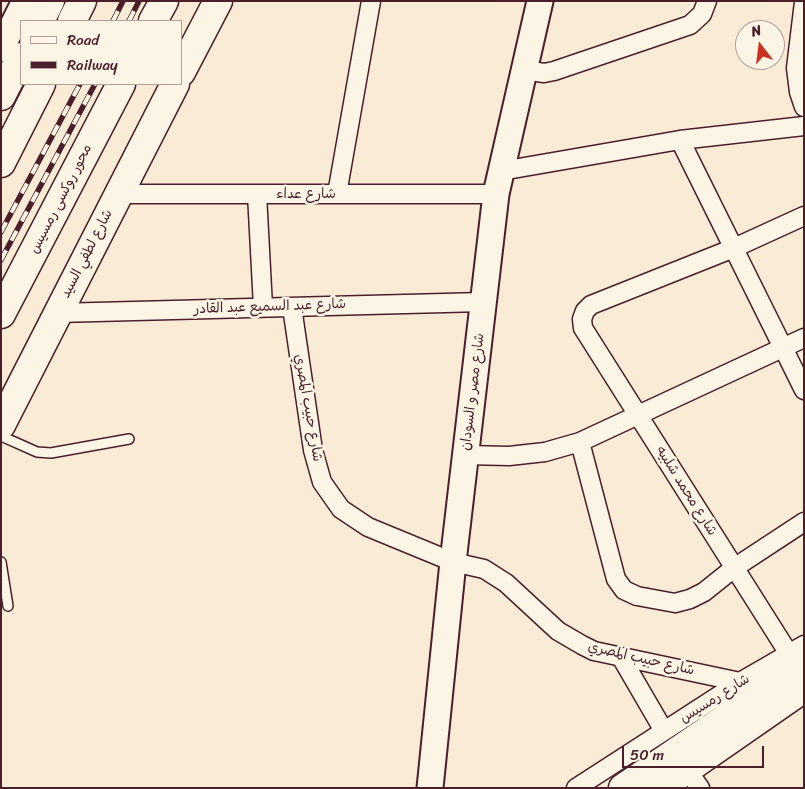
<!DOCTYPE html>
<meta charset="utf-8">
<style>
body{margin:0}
#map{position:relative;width:805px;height:789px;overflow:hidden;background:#faebd7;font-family:Sriracha,sans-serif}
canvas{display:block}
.frame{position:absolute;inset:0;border:2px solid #4a1f2b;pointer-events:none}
.legend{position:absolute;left:20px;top:20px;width:162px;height:65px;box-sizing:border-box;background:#fcf5e5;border:1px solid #b59f9b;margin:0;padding:6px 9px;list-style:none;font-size:15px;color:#4a1f2b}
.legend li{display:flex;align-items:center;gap:10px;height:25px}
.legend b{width:25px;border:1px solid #b59f9b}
.north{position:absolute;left:735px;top:20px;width:50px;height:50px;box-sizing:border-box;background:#fcf5e5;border:1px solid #b59f9b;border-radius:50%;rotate:345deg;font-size:14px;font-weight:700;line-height:20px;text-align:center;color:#4a1f2b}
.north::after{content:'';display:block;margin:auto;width:18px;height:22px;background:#c8321e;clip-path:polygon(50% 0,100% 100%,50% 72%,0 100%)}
.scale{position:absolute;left:622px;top:746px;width:142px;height:22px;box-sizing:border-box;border:2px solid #4a1f2b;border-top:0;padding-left:6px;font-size:15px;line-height:18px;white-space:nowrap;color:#4a1f2b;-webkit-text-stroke:4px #fcf5e5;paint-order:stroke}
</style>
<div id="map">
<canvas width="805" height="789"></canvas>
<div class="frame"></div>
<ul class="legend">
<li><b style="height:6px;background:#fcf5e5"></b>Road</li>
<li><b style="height:6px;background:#4a1f2b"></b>Railway</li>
</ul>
<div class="north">N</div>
<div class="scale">50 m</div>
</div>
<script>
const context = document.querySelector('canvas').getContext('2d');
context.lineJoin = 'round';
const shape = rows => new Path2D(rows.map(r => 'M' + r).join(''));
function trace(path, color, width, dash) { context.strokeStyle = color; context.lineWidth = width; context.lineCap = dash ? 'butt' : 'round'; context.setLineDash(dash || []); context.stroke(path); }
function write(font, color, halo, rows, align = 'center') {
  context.font = font + ' Sriracha,"Playpen Sans Arabic",sans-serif'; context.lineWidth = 5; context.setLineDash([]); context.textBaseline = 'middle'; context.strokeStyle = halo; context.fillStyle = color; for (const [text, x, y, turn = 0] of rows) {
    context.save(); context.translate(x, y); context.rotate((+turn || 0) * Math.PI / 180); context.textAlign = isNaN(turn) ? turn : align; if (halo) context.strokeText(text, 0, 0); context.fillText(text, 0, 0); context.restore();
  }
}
const lane = shape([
 [1,436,37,452,51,453,129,439],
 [1,562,8,606]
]);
const street = shape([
 [804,2,796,68,799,92,804,107],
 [524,70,544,73,554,71,690,25,702,14,707,1],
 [680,140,804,390],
 [501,171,680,140,804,126],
 [117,194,496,194],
 [257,194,263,307],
 [337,194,371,1],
 [292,307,313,450,322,482,341,509,368,527,453,562,484,569,506,583,558,631,582,645,594,651,740,682],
 [57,313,483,302],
 [580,442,616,579,624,590,637,596,675,603,690,599,704,592,734,568,804,522],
 [465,455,509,456,545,452,580,442,804,338],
 [789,654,583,328,582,319,585,311,591,305,734,248,804,216],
 [621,657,664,731],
 [687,770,700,788],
 [576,788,740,682,804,645]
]);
const secondary = shape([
 [1,49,25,1],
 [430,788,453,562,496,194,540,1]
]);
const primary = shape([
 [153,21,164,1],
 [181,72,218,1],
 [1,314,121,84],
 [1,425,175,84],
 [623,788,804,665],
 [660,788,804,688]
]);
const highway = shape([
 [40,21,50,1],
 [72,21,82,1],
 [1,96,21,57],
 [1,163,41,84]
]);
const rail = shape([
 [113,21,123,1],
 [129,21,139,1],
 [1,232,80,84],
 [1,260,95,84]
]);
const streetNames = [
 ["شارع عداء",306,194],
 ["محور روكسى رمسيس",61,199,-63],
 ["شارع لطفي السيد",87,254,-63],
 ["شارع عبد السميع عبد القادر",270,307,-2],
 ["شارع مصر و السودان",473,392,-83],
 ["شارع حبيب المصري",308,408,80],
 ["شارع محمد شلبيه",686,491,58],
 ["شارع حبيب المصري",641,659,13],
 ["شارع رمسيس",715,699,-32]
];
trace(lane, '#4a1f2b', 12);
trace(street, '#4a1f2b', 21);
trace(secondary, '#4a1f2b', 29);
trace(primary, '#4a1f2b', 31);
trace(highway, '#4a1f2b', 31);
trace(lane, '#fcf5e5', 9);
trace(street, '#fcf5e5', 18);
trace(secondary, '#fcf5e5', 25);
trace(primary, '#fcf5e5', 28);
trace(highway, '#fcf5e5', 28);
trace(rail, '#4a1f2b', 5.5);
trace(rail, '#fcf5e5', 4, [11]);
write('14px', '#4a1f2b', '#fcf5e5', streetNames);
</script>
